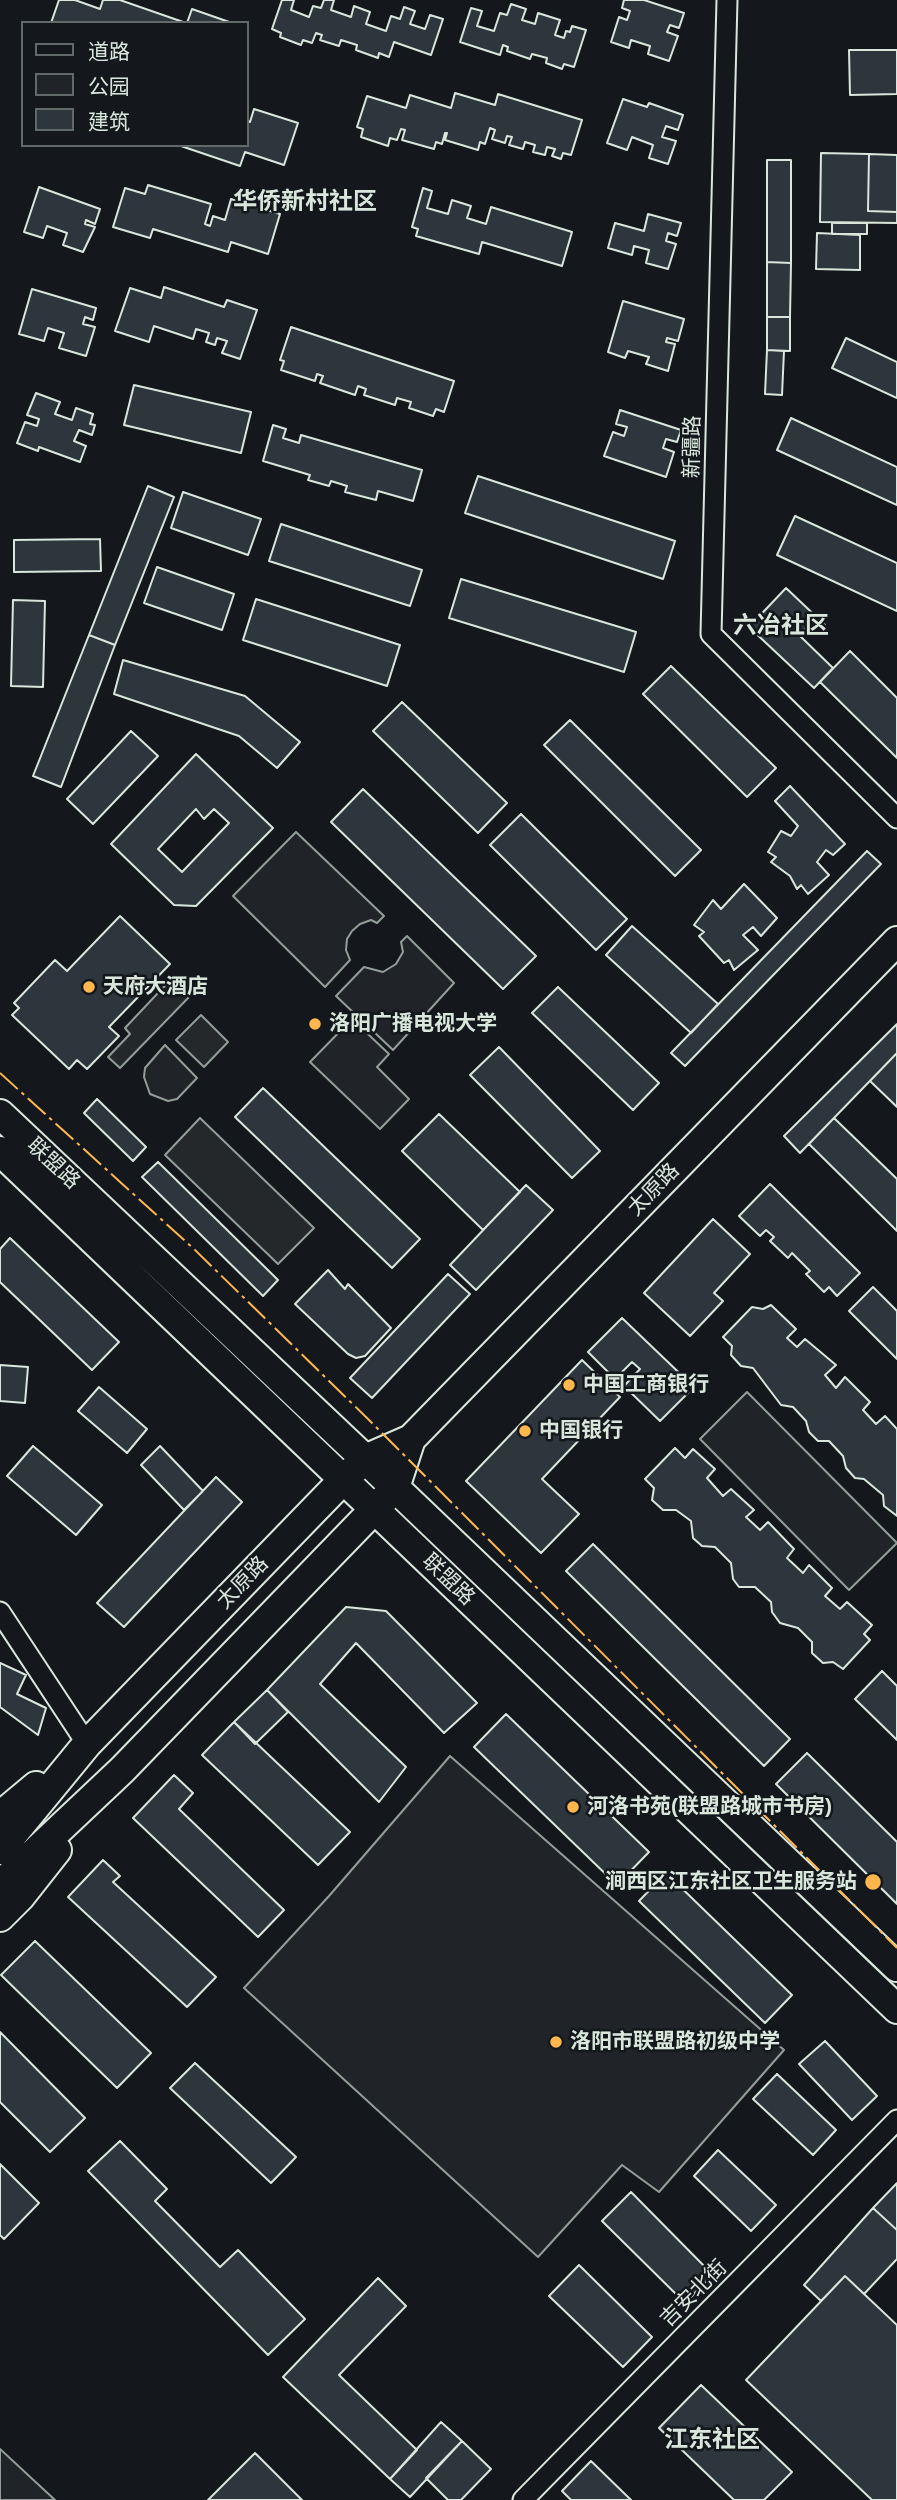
<!DOCTYPE html>
<meta charset="utf-8">
<style>
body{margin:0}
#map{position:relative;width:897px;height:2500px;overflow:hidden;background:#14181c;font-family:Arial,"Noto Sans SC",sans-serif}
canvas{display:block}
.legend{position:absolute;left:21px;top:21px;width:228px;height:126px;box-sizing:border-box;background:#14181c;border:2px solid #626a69;margin:0;padding:9px 12px;list-style:none;font-size:21px;color:#d8e6dc}
.legend li{display:flex;align-items:center;gap:14px;height:35px}
.legend b{width:35px;border:2px solid #626a69}
</style>
<div id="map">
<canvas width="897" height="2500"></canvas>
<ul class="legend">
<li><b style="height:9px;background:#14181c"></b>道路</li>
<li><b style="height:19px;background:#202428"></b>公园</li>
<li><b style="height:19px;background:#2c363c"></b>建筑</li>
</ul>
</div>
<script>
const context = document.querySelector('canvas').getContext('2d');
context.lineJoin = 'round';
function fill(path, color) { context.fillStyle = color; context.fill(path, 'evenodd'); }
const shape = rows => new Path2D(rows.map(r => 'M' + r).join(''));
function trace(path, color, width, dash) { context.strokeStyle = color; context.lineWidth = width; context.lineCap = dash ? 'butt' : 'round'; context.setLineDash(dash || []); context.stroke(path); }
function write(font, color, halo, rows, align = 'center') {
  context.font = font + ' Arial,"Noto Sans SC",sans-serif'; context.lineWidth = 5; context.setLineDash([]); context.textBaseline = 'middle'; context.strokeStyle = halo; context.fillStyle = color; for (const [text, x, y, turn = 0] of rows) {
    context.save(); context.translate(x, y); context.rotate((+turn || 0) * Math.PI / 180); context.textAlign = isNaN(turn) ? turn : align; if (halo) context.strokeText(text, 0, 0); context.fillText(text, 0, 0); context.restore();
  }
}
const green = shape([
 [296,832,384,916,377,923,371,920,360,924,352,931,347,939,346,950,350,960,325,987,233,896,296,832],
 [407,936,454,983,393,1050,336,996,364,967,383,972,396,964,403,952,401,942,407,936],
 [352,1019,389,1054,377,1067,409,1099,380,1129,310,1062,352,1019],
 [165,1045,197,1078,177,1099,168,1101,150,1094,144,1077,145,1068,165,1045],
 [747,1392,897,1543,849,1590,700,1439,747,1392],
 [450,1756,784,2050,659,2192,622,2165,538,2257,244,1988,329,1896,450,1756],
 [0,2449,55,2500,0,2500,0,2449]
]);
const parking = shape([
 [174,976,192,994,120,1068,108,1057,130,1034,125,1028,174,976],
 [201,1015,228,1042,204,1067,176,1040,201,1015],
 [200,1118,314,1228,278,1264,165,1155,200,1118]
]);
const building = shape([
 [59,0,75,0,100,9,103,0,120,0,186,23,51,23,59,0],
 [282,0,294,0,291,10,309,17,313,6,321,8,324,0,334,0,331,10,351,17,354,6,370,12,366,24,386,31,391,16,400,19,404,7,415,11,410,24,425,29,430,15,443,19,431,55,394,42,389,57,379,53,378,58,356,50,357,45,341,40,339,46,320,40,322,35,316,33,312,43,303,40,301,45,280,37,281,33,272,29,282,0],
 [624,0,644,0,684,13,679,28,670,25,667,32,678,36,669,61,648,54,650,46,631,40,629,48,611,42,619,17,627,20,630,11,622,8,624,0],
 [511,4,526,9,522,20,535,24,538,13,560,20,555,35,564,38,566,31,570,32,572,26,586,30,574,67,564,64,562,69,546,63,547,58,532,54,530,59,507,51,508,47,503,45,500,55,460,42,471,8,482,11,477,26,494,31,500,13,507,15,511,4],
 [192,9,232,23,187,23,192,9],
 [849,50,897,50,897,94,850,95,849,50],
 [455,93,495,105,498,94,582,120,571,155,563,153,561,159,552,156,555,149,547,147,545,155,533,152,535,145,525,142,523,149,509,145,512,137,507,136,505,143,492,139,495,130,490,128,485,144,480,142,478,150,445,140,447,133,445,133,442,144,436,142,434,149,402,140,405,130,401,129,397,140,390,138,388,146,361,137,363,129,357,127,367,96,406,108,410,95,451,108,455,93],
 [623,99,647,107,649,103,683,115,678,130,666,126,662,137,676,141,668,164,649,158,653,145,632,137,627,150,607,143,623,99],
 [254,109,298,123,284,165,245,152,240,166,178,145,247,145,247,121,250,122,254,109],
 [821,153,869,154,868,211,897,212,897,223,820,222,821,153],
 [869,154,897,155,897,212,868,211,869,154],
 [767,160,791,160,791,263,767,262,767,160],
 [148,185,211,204,205,224,210,226,213,216,225,220,231,199,280,214,268,254,231,242,228,252,153,229,150,238,113,227,125,188,145,194,148,185],
 [39,187,100,209,95,224,86,220,85,224,95,227,83,252,63,245,67,233,47,226,43,238,24,232,39,187],
 [423,188,432,191,427,208,448,214,452,200,471,206,467,218,486,224,491,207,572,232,562,266,482,242,479,254,416,236,418,229,412,227,423,188],
 [648,214,681,223,677,236,668,233,666,241,676,244,668,269,646,263,649,250,634,246,632,255,608,248,615,223,644,231,648,214],
 [832,223,867,223,867,234,832,234,832,223],
 [817,233,860,235,860,270,816,269,817,233],
 [767,262,791,263,790,317,767,317,767,262],
 [164,287,224,307,227,300,257,310,240,359,222,353,227,341,217,338,215,345,206,342,209,333,196,329,193,339,154,326,149,342,115,331,130,288,161,298,164,287],
 [32,289,96,308,93,320,85,317,83,324,95,327,86,356,59,348,64,333,48,328,44,341,19,334,32,289],
 [623,301,684,319,678,341,667,338,666,342,675,344,668,371,646,364,649,357,628,351,625,358,608,352,623,301],
 [767,317,790,317,790,351,767,350,767,317],
 [291,327,454,381,444,412,436,409,433,416,409,408,411,402,397,398,395,405,364,395,366,389,358,386,355,395,320,383,323,376,317,374,315,381,281,370,284,361,280,360,291,327],
 [846,338,897,362,897,398,832,368,846,338],
 [767,350,784,351,782,395,765,394,767,350],
 [134,385,251,412,241,453,124,425,134,385],
 [36,393,60,402,55,414,72,420,76,408,93,414,90,424,95,425,92,435,79,430,74,441,86,446,80,462,39,447,38,451,17,443,25,422,37,426,39,419,27,415,36,393],
 [620,410,681,430,677,442,666,439,663,448,674,452,666,477,604,456,613,432,624,436,627,427,616,424,620,410],
 [791,418,897,467,897,505,777,450,791,418],
 [273,425,286,429,283,438,299,443,301,435,422,470,413,501,378,491,376,500,345,492,347,486,331,481,329,486,308,480,310,475,263,461,273,425],
 [478,476,675,541,663,579,465,513,478,476],
 [148,486,174,497,115,645,89,635,148,486],
 [183,492,261,519,248,555,171,528,183,492],
 [795,516,897,563,897,611,777,555,795,516],
 [281,524,422,570,410,606,269,561,281,524],
 [100,539,101,571,14,572,14,540,100,539],
 [157,567,234,594,222,630,144,603,157,567],
 [461,579,636,632,624,672,449,618,461,579],
 [786,588,825,625,814,636,806,628,799,635,833,668,814,688,749,627,786,588],
 [256,599,400,645,387,686,243,640,256,599],
 [13,600,45,601,43,687,11,686,13,600],
 [89,635,115,645,61,787,33,776,89,635],
 [850,651,897,698,897,758,820,682,850,651],
 [123,660,245,696,300,742,277,768,239,736,114,694,123,660],
 [671,666,776,768,747,797,643,694,671,666],
 [402,702,507,803,478,833,373,731,402,702],
 [570,720,701,850,675,876,544,745,570,720],
 [131,731,158,756,93,824,67,799,131,731],
 [196,754,273,828,196,906,174,905,111,844,196,754],
 [196,809,204,819,214,809,229,823,182,872,158,849,196,809],
 [790,786,845,844,833,855,826,850,817,862,829,875,808,894,801,885,797,889,790,876,771,862,776,857,768,852,781,831,791,836,798,826,775,801,790,786],
 [363,789,536,956,503,989,331,822,363,789],
 [521,814,627,919,596,950,490,845,521,814],
 [867,851,881,864,685,1066,671,1053,867,851],
 [744,884,777,918,761,936,753,927,743,935,758,950,734,970,729,960,724,963,699,936,704,932,694,925,713,900,721,909,744,884],
 [120,916,170,964,109,1027,119,1036,87,1069,77,1060,69,1069,12,1015,19,1008,14,1003,55,960,67,971,120,916],
 [632,926,718,1004,691,1033,606,955,632,926],
 [558,987,659,1083,633,1110,532,1013,558,987],
 [897,1024,897,1053,800,1153,784,1136,897,1024],
 [499,1047,600,1151,572,1178,470,1075,499,1047],
 [897,1053,897,1107,870,1081,897,1053],
 [263,1088,420,1239,392,1268,235,1117,263,1088],
 [97,1099,146,1147,133,1161,84,1113,97,1099],
 [439,1114,520,1192,483,1230,402,1151,439,1114],
 [834,1118,897,1179,897,1231,809,1144,834,1118],
 [158,1162,278,1280,263,1296,142,1177,158,1162],
 [770,1184,860,1273,837,1296,829,1287,824,1292,806,1274,810,1271,792,1253,788,1258,770,1241,774,1237,766,1230,760,1236,739,1216,770,1184],
 [526,1185,553,1210,476,1290,450,1265,526,1185],
 [713,1219,750,1254,714,1293,723,1301,690,1336,644,1293,713,1219],
 [10,1238,119,1342,92,1370,0,1282,0,1249,10,1238],
 [328,1270,345,1289,348,1284,391,1328,365,1356,356,1358,348,1354,295,1304,328,1270],
 [448,1274,470,1294,372,1398,350,1378,448,1274],
 [873,1287,897,1311,897,1359,849,1311,873,1287],
 [771,1305,796,1329,787,1338,797,1347,805,1339,836,1365,825,1375,836,1388,845,1377,870,1402,863,1410,876,1424,885,1416,897,1429,897,1516,884,1506,883,1495,864,1479,855,1478,846,1468,843,1456,829,1441,818,1441,809,1432,806,1421,793,1407,781,1405,753,1368,741,1366,731,1355,732,1346,723,1337,752,1307,763,1309,771,1305],
 [622,1318,694,1387,660,1421,624,1386,640,1369,632,1362,615,1379,588,1352,622,1318],
 [582,1360,620,1397,542,1479,579,1514,541,1553,466,1481,582,1360],
 [0,1365,28,1367,25,1403,0,1401,0,1365],
 [99,1387,147,1429,127,1453,78,1411,99,1387],
 [33,1446,102,1505,76,1535,7,1476,33,1446],
 [160,1446,203,1491,184,1510,141,1465,160,1446],
 [675,1448,685,1458,693,1449,715,1469,707,1478,723,1496,731,1489,754,1510,746,1517,760,1530,768,1522,794,1549,787,1558,803,1573,809,1565,832,1588,825,1596,840,1609,847,1602,872,1625,864,1634,870,1640,843,1669,833,1662,823,1663,812,1653,812,1642,798,1628,780,1623,772,1612,771,1602,755,1587,739,1587,733,1579,731,1563,715,1547,702,1546,693,1538,691,1521,676,1510,663,1510,652,1500,654,1488,645,1479,675,1448],
 [216,1477,242,1502,124,1627,97,1603,216,1477],
 [593,1544,790,1739,764,1766,566,1571,593,1544],
 [346,1607,386,1611,477,1703,444,1733,356,1643,320,1684,406,1767,379,1802,267,1690,346,1607],
 [0,1663,26,1675,17,1694,46,1708,38,1735,0,1707,0,1663],
 [882,1671,897,1686,897,1740,855,1699,882,1671],
 [267,1690,288,1712,255,1744,234,1722,267,1690],
 [506,1714,649,1852,617,1885,474,1747,506,1714],
 [234,1722,350,1832,318,1865,202,1755,234,1722],
 [807,1753,897,1842,897,1904,776,1784,807,1753],
 [174,1775,193,1793,179,1809,284,1910,258,1937,133,1818,174,1775],
 [103,1860,120,1876,113,1882,216,1977,187,2007,68,1897,103,1860],
 [666,1873,792,1995,765,2023,639,1901,666,1873],
 [35,1941,151,2053,117,2088,1,1975,35,1941],
 [0,2032,85,2118,50,2152,0,2102,0,2032],
 [825,2041,877,2096,852,2120,799,2064,825,2041],
 [195,2063,296,2157,271,2183,170,2088,195,2063],
 [777,2074,836,2130,813,2155,753,2099,777,2074],
 [120,2141,167,2189,155,2201,220,2267,238,2250,305,2319,268,2355,88,2171,120,2141],
 [718,2150,776,2205,751,2231,694,2176,718,2150],
 [0,2164,39,2203,4,2239,0,2235,0,2164],
 [897,2183,897,2230,873,2208,897,2183],
 [631,2192,713,2275,685,2303,602,2221,631,2192],
 [873,2208,897,2230,897,2259,864,2294,845,2276,821,2301,804,2285,873,2208],
 [579,2265,652,2337,623,2367,549,2296,579,2265],
 [845,2276,897,2325,897,2500,872,2500,746,2380,845,2276],
 [378,2278,406,2306,339,2375,417,2450,390,2479,283,2377,378,2278],
 [701,2385,792,2472,764,2500,734,2500,659,2428,701,2385],
 [441,2422,462,2441,410,2497,390,2479,441,2422],
 [462,2441,491,2469,461,2500,448,2500,426,2478,462,2441],
 [255,2453,302,2500,208,2500,255,2453],
 [591,2461,631,2500,571,2500,562,2491,591,2461]
]);
const street = shape([
 [727,0,711,634,897,818],
 [0,1612,87,1744],
 [523,2500,897,2120]
]);
const secondary = shape([
 [0,1114,365,1459,897,1967],
 [0,1151,897,2009],
 [0,1816,36,1786],
 [0,1850,87,1744,343,1480,365,1459,411,1439,897,941],
 [0,1885,122,1770,395,1488,411,1439],
 [0,1917,20,1897,57,1850]
]);
const power = shape([
 [0,1073,194,1249,368,1419,897,1948]
]);
const markers = [
 [89,987,7,"#ffb74d"],
 [315,1024,7,"#ffb74d"],
 [569,1385,7,"#ffb74d"],
 [525,1431,7,"#ffb74d"],
 [573,1807,7,"#ffb74d"],
 [873,1882,9,"#ffb74d"],
 [556,2042,7,"#ffb74d"]
];
const streetNames = [
 ["新疆路",693,447,-89],
 ["联盟路",53,1164,43],
 ["太原路",654,1190,-46],
 ["联盟路",448,1580,44],
 ["太原路",243,1583,-46],
 ["吉安北街",694,2294,-45]
];
const poiNames = [
 ["天府大酒店",103,987],
 ["洛阳广播电视大学",329,1024],
 ["中国工商银行",583,1385],
 ["中国银行",539,1431],
 ["河洛书苑(联盟路城市书房)",587,1807],
 ["涧西区江东社区卫生服务站",857,1882,"right"],
 ["洛阳市联盟路初级中学",570,2042]
];
const quarterNames = [
 ["华侨新村社区",305,202],
 ["六冶社区",781,626],
 ["江东社区",712,2440]
];
fill(green, '#202428');
trace(green, '#939e99', 2);
fill(parking, '#24282b');
trace(parking, '#939e99', 2);
fill(building, '#2c363c');
trace(building, '#d8e6dc', 2);
trace(street, '#d8e6dc', 23);
trace(secondary, '#d8e6dc', 32);
trace(street, '#14181c', 19);
trace(secondary, '#14181c', 28);
trace(power, '#ffb74d', 2, [24, 5, 3.5, 5]);
for (const [x, y, r, color] of markers) { const dot = new Path2D(); dot.arc(x, y, r, 0, 2 * Math.PI); context.fillStyle = color; context.fill(dot); trace(dot, '#14181c', 2.5); }
write('21px', '#d8e6dc', '#14181c', streetNames);
write('bold 21px', '#d8e6dc', '#14181c', poiNames, 'left');
write('bold 24px', '#d8e6dc', '#14181c', quarterNames);
</script>
